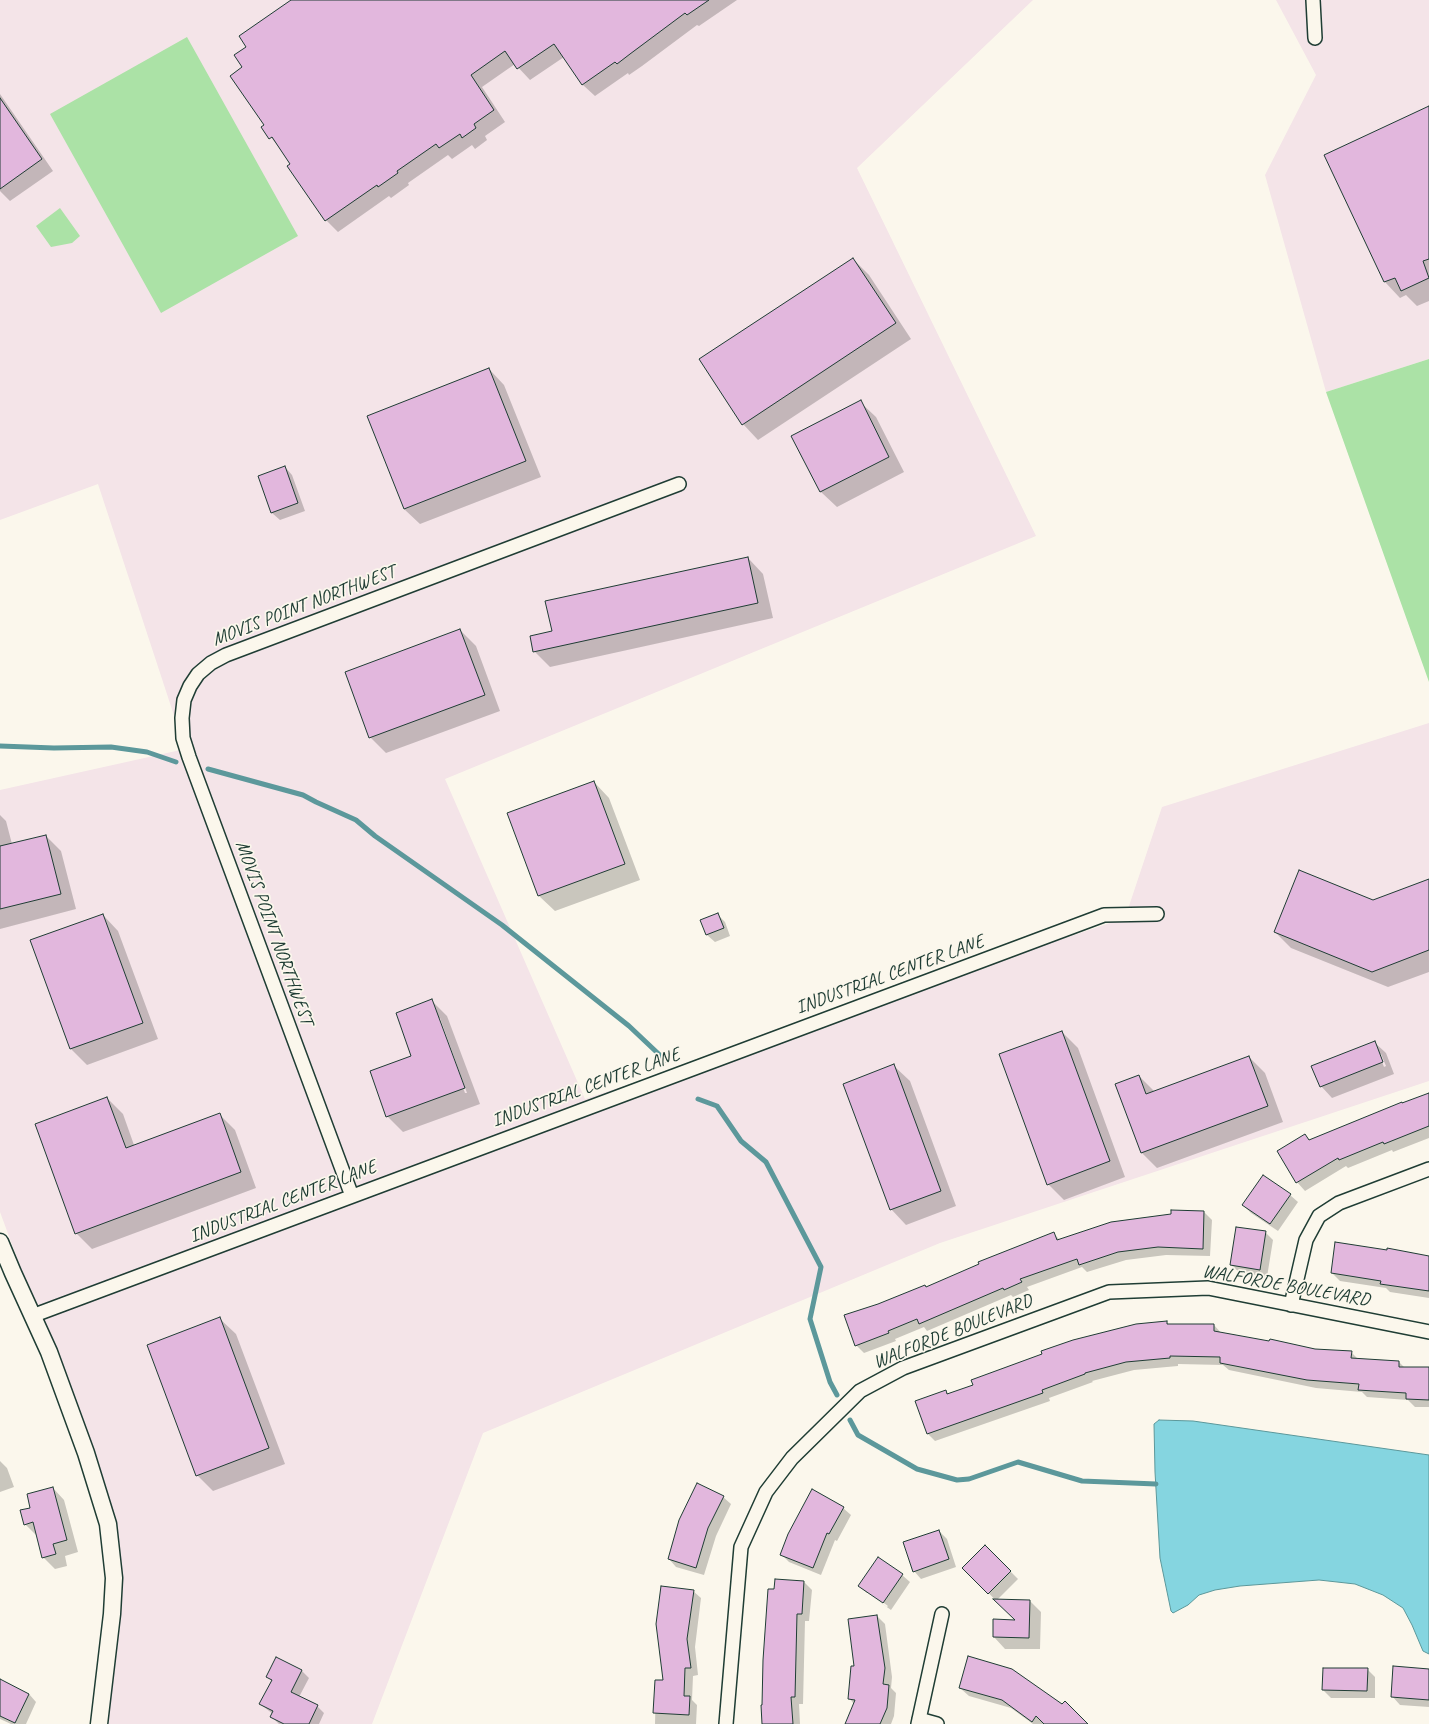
<!DOCTYPE html>
<style>
body{margin:0}
canvas{display:block;background:#fbf7ec}
</style>
<canvas width="1429" height="1724"></canvas>
<script>
const context = document.querySelector('canvas').getContext('2d');
context.lineJoin = 'round';
function fill(path, color) { context.fillStyle = color; context.fill(path, 'evenodd'); }
const shape = rows => new Path2D(rows.map(r => 'M' + r).join(''));
function trace(path, color, width, dash) { context.strokeStyle = color; context.lineWidth = width; context.lineCap = dash ? 'butt' : 'round'; context.setLineDash(dash || []); context.stroke(path); }
function write(font, color, halo, rows, align = 'center') {
  context.font = font + ' Caveat,sans-serif'; context.lineWidth = 3.5; context.setLineDash([]); context.textBaseline = 'middle'; context.strokeStyle = halo; context.fillStyle = color; for (const [text, x, y, turn = 0] of rows) {
    context.save(); context.translate(x, y); context.rotate((+turn || 0) * Math.PI / 180); context.textAlign = isNaN(turn) ? turn : align; if (halo) context.strokeText(text, 0, 0); context.fillText(text, 0, 0); context.restore();
  }
}
const built = shape([
 [0,0,1033,0,857,168,1036,536,445,779,585,1099,1125,918,1162,807,1429,723,1429,1081,940,1243,483,1433,372,1724,103,1724,109,1567,98,1477,0,1212,0,790,185,749,98,484,0,520],
 [1276,0,1429,0,1429,359,1326,392,1265,175,1316,75]
]);
const green = shape([
 [187,37,298,236,161,313,50,114],
 [60,208,80,236,72,243,51,247,36,226],
 [1429,359,1429,682,1326,392]
]);
const water = shape([
 [1159,1420,1193,1421,1429,1455,1429,1654,1423,1651,1412,1625,1403,1608,1383,1595,1355,1584,1319,1580,1240,1586,1215,1590,1199,1595,1188,1605,1173,1613,1171,1611,1160,1558,1155,1472,1154,1424,1159,1420]
]);
const shadow = shape([
 [292,0,737,0,699,26,697,25,642,66,629,75,628,73,595,96,583,85,564,57,530,80,515,64,482,87,505,122,485,136,487,140,475,149,472,145,452,159,448,155,408,183,409,185,391,198,389,196,338,232,326,220,292,164,263,127,265,126,244,68,248,47],
 [0,94,53,171,10,201,0,191],
 [1429,107,1429,301,1417,306,1406,295,1400,298,1385,282,1325,155],
 [853,259,869,275,911,339,758,440,743,424],
 [489,369,504,385,541,477,420,524,404,509],
 [860,402,876,417,904,472,837,507,821,492],
 [285,467,292,475,305,511,280,520,272,513,259,477],
 [748,558,763,574,773,618,550,667,534,651,553,632],
 [460,630,476,646,500,711,386,753,370,737],
 [594,782,609,798,640,880,555,911,539,896,508,813],
 [0,815,6,821,12,844,46,836,61,851,76,909,0,929],
 [1429,880,1429,972,1388,987,1291,948,1275,932,1373,901],
 [717,914,725,922,730,936,715,942,707,935,701,921],
 [103,915,118,931,158,1039,87,1065,71,1049,32,941],
 [432,1001,447,1016,480,1104,403,1132,387,1116,412,1056],
 [438,1018,440,1018,467,1093,465,1093],
 [1062,1032,1078,1048,1125,1177,1064,1200,1048,1184],
 [1374,1042,1386,1053,1394,1074,1332,1098,1321,1086],
 [1379,1054,1381,1054,1386,1066,1384,1067],
 [1249,1057,1265,1073,1283,1122,1157,1168,1142,1153,1139,1076,1155,1092],
 [894,1066,910,1081,956,1206,906,1225,891,1209],
 [1429,1095,1429,1138,1393,1152,1392,1150,1348,1168,1346,1166,1305,1191,1297,1182,1305,1135,1311,1141],
 [107,1098,123,1114,134,1145,219,1114,235,1130,256,1188,92,1249,76,1233],
 [1290,1195,1298,1202,1278,1231,1251,1213,1243,1205],
 [1172,1211,1204,1212,1212,1220,1210,1256,1166,1255,1126,1260,1087,1272,1082,1267,1027,1287,1029,1290,1013,1297,1011,1295,927,1331,924,1327,895,1339,896,1341,864,1353,856,1345,926,1288,1054,1234,1060,1240,1172,1215],
 [1265,1232,1273,1240,1267,1277,1239,1272,1231,1265],
 [1429,1260,1429,1298,1390,1292,1386,1288,1340,1281,1332,1273],
 [220,1319,236,1334,285,1464,213,1491,197,1475],
 [1167,1322,1169,1325,1214,1325,1222,1334,1315,1350,1351,1352,1358,1359,1399,1362,1405,1368,1429,1368,1429,1407,1415,1407,1408,1400,1367,1397,1362,1392,1316,1388,1229,1370,1223,1365,1178,1364,1178,1366,1134,1370,1092,1381,1093,1382,1049,1398,1050,1401,935,1441,927,1433,945,1391,949,1394],
 [0,1461,7,1468,14,1487,0,1492],
 [53,1488,64,1500,78,1552,65,1556,67,1566,55,1569,43,1557,37,1536,25,1524,31,1508],
 [723,1497,731,1504,716,1536,704,1575,676,1567,669,1559],
 [843,1508,851,1515,837,1541,835,1540,821,1575,789,1562,781,1554],
 [939,1531,947,1539,956,1567,921,1579,914,1571],
 [985,1546,1018,1579,997,1600,1029,1600,1041,1612,1040,1649,1005,1649,994,1637,994,1620,1017,1622,964,1568],
 [902,1575,910,1582,891,1610,867,1593,887,1607,888,1606,867,1591,867,1593,859,1586],
 [776,1580,804,1582,812,1590,809,1621,805,1621,803,1704,799,1704,800,1724,763,1724],
 [693,1591,701,1598,695,1647,698,1675,693,1676,692,1700,697,1705,696,1724,655,1724,656,1681,664,1681],
 [877,1616,885,1624,892,1677,891,1688,896,1693,894,1716,891,1724,846,1724,854,1704,849,1698],
 [276,1658,302,1671,309,1678,299,1697,317,1706,324,1713,319,1724,279,1724,272,1717,273,1714,260,1704,272,1681,267,1677],
 [1367,1669,1375,1677,1375,1698,1331,1698,1323,1690],
 [1429,1670,1429,1707,1400,1705,1392,1696],
 [0,1681,29,1694,36,1702,26,1724,11,1724,0,1719],
 [960,1688,1087,1724,1033,1724,1011,1708,969,1696]
]);
const stream = shape([
 [0,746,54,748,111,747,147,752,176,762],
 [208,769,303,795,316,802,356,820,375,836,502,925,629,1026,665,1060],
 [698,1099,717,1106,741,1141,766,1162,821,1267,810,1319,830,1382,837,1395],
 [850,1420,858,1435,917,1469,957,1480,969,1479,1018,1462,1082,1481,1156,1484]
]);
const building = shape([
 [291,0,709,0,687,15,685,13,630,54,617,64,615,62,582,85,554,44,517,69,505,51,471,75,494,110,474,124,476,128,462,138,460,134,439,148,436,144,397,171,398,173,378,187,377,185,325,221,287,166,290,164,272,137,269,139,261,127,264,125,230,76,242,67,234,55,246,47,239,36,291,0],
 [0,98,42,159,0,189,0,98],
 [1429,106,1429,259,1423,261,1429,278,1401,291,1395,278,1384,282,1324,155,1429,106],
 [853,258,896,323,742,425,699,359,853,258],
 [489,368,526,461,404,509,367,416,489,368],
 [861,400,889,457,820,492,791,436,861,400],
 [285,466,298,503,271,513,258,476,285,466],
 [748,557,758,603,533,652,530,636,552,631,545,601,748,557],
 [460,629,485,695,369,738,345,672,460,629],
 [594,781,625,864,538,896,507,813,594,781],
 [46,835,61,894,0,909,0,846,46,835],
 [1299,870,1373,900,1429,879,1429,950,1372,972,1274,932,1299,870],
 [718,913,724,928,706,935,700,920,718,913],
 [103,914,143,1023,70,1049,30,940,103,914],
 [432,999,465,1088,386,1117,370,1071,411,1056,396,1013,432,999],
 [1062,1031,1110,1161,1047,1185,999,1054,1062,1031],
 [1375,1041,1383,1062,1320,1087,1311,1066,1375,1041],
 [1249,1056,1268,1106,1141,1153,1115,1084,1139,1075,1146,1094,1249,1056],
 [894,1064,941,1191,890,1210,843,1084,894,1064],
 [1429,1093,1429,1126,1384,1144,1383,1142,1339,1160,1338,1158,1296,1183,1277,1151,1305,1134,1309,1140,1402,1102,1402,1103,1429,1093],
 [107,1097,126,1148,220,1113,241,1172,75,1234,35,1124,107,1097],
 [1263,1175,1291,1194,1270,1224,1242,1205,1263,1175],
 [1171,1210,1204,1211,1203,1249,1158,1247,1118,1252,1079,1265,1077,1259,1020,1279,1022,1282,1004,1290,1003,1288,919,1324,917,1319,888,1331,889,1333,855,1346,844,1315,878,1304,925,1285,926,1287,979,1264,978,1262,1054,1232,1057,1240,1111,1222,1171,1214,1171,1210],
 [1236,1227,1266,1231,1260,1270,1230,1265,1236,1227],
 [1335,1242,1387,1250,1387,1248,1429,1256,1429,1291,1380,1284,1381,1281,1331,1273,1335,1242],
 [220,1317,269,1448,196,1476,147,1345,220,1317],
 [1167,1321,1167,1324,1214,1324,1214,1331,1269,1341,1270,1339,1315,1349,1352,1351,1351,1358,1399,1361,1399,1367,1429,1367,1429,1400,1406,1399,1406,1393,1358,1390,1359,1384,1307,1380,1220,1363,1220,1357,1170,1356,1170,1358,1126,1362,1085,1373,1085,1374,1042,1390,1043,1393,927,1434,915,1401,946,1390,947,1394,973,1385,971,1380,1042,1354,1041,1351,1073,1340,1136,1324,1167,1321],
 [697,1483,724,1496,708,1528,696,1568,668,1559,679,1520,697,1483],
 [53,1487,67,1540,53,1544,56,1554,42,1558,33,1522,24,1525,20,1510,30,1508,27,1494,53,1487],
 [812,1489,844,1507,829,1534,827,1533,813,1568,780,1555,788,1534,812,1489],
 [939,1530,949,1559,913,1572,903,1542,939,1530],
 [985,1545,1011,1571,988,1594,962,1568,985,1545],
 [878,1557,903,1574,883,1603,858,1586,878,1557],
 [775,1579,804,1581,802,1614,797,1614,795,1697,791,1697,793,1724,762,1724,761,1705,762,1705,763,1660,768,1589,774,1589,775,1579],
 [661,1586,694,1590,687,1639,691,1668,685,1668,684,1696,690,1696,689,1715,653,1713,655,1680,663,1680,656,1624,661,1586],
 [993,1599,1030,1600,1029,1638,993,1637,993,1619,1015,1620,993,1599],
 [877,1615,885,1668,883,1684,889,1685,887,1708,880,1724,845,1724,855,1700,848,1699,851,1666,854,1666,848,1619,877,1615],
 [968,1656,1012,1669,1062,1704,1065,1701,1088,1724,1044,1724,1036,1716,1032,1722,1002,1700,959,1688,968,1656],
 [276,1657,302,1670,291,1692,318,1705,309,1724,284,1724,270,1717,273,1711,259,1704,272,1680,266,1677,276,1657],
 [1393,1666,1429,1669,1429,1700,1391,1697,1393,1666],
 [1323,1668,1368,1668,1367,1691,1322,1690,1323,1668],
 [0,1679,29,1694,15,1723,0,1716,0,1679]
]);
const minor = shape([
 [1313,0,1315,38],
 [352,1196,189,757,183,738,182,718,184,700,190,686,198,674,211,663,226,655,679,484],
 [1291,1305,1306,1240,1319,1216,1339,1203,1429,1169],
 [32,1316,1104,915,1157,914],
 [919,1719,937,1724],
 [726,1724,741,1547,766,1492,792,1458,860,1391,903,1368,1109,1292,1208,1288,1429,1332],
 [918,1724,942,1614]
]);
const tertiary = shape([
 [0,1242,13,1273,49,1352,86,1453,108,1524,114,1578,112,1614,99,1724]
]);
const streetNames = [
 ["MOVIS POINT NORTHWEST",304,606,-21],
 ["MOVIS POINT NORTHWEST",274,933,70],
 ["INDUSTRIAL CENTER LANE",890,975,-20],
 ["INDUSTRIAL CENTER LANE",586,1088,-20],
 ["INDUSTRIAL CENTER LANE",283,1202,-21],
 ["WALFORDE BOULEVARD",1286,1286,10],
 ["WALFORDE BOULEVARD",953,1332,-22]
];
fill(built, '#f4e4e8');
fill(green, '#abe2a6');
fill(water, '#85d5e0');
trace(water, '#5c989b', 1);
fill(shadow, '#0003');
trace(stream, '#5c989b', 5);
fill(building, '#e2b7dd');
trace(building, '#1f3d34', 1);
trace(minor, '#1f3d34', 16);
trace(tertiary, '#1f3d34', 19);
trace(minor, '#fbf7ec', 13);
trace(tertiary, '#fbf7ec', 16);
write('19px', '#1f3d34', '#fbf7ec', streetNames);
</script>
